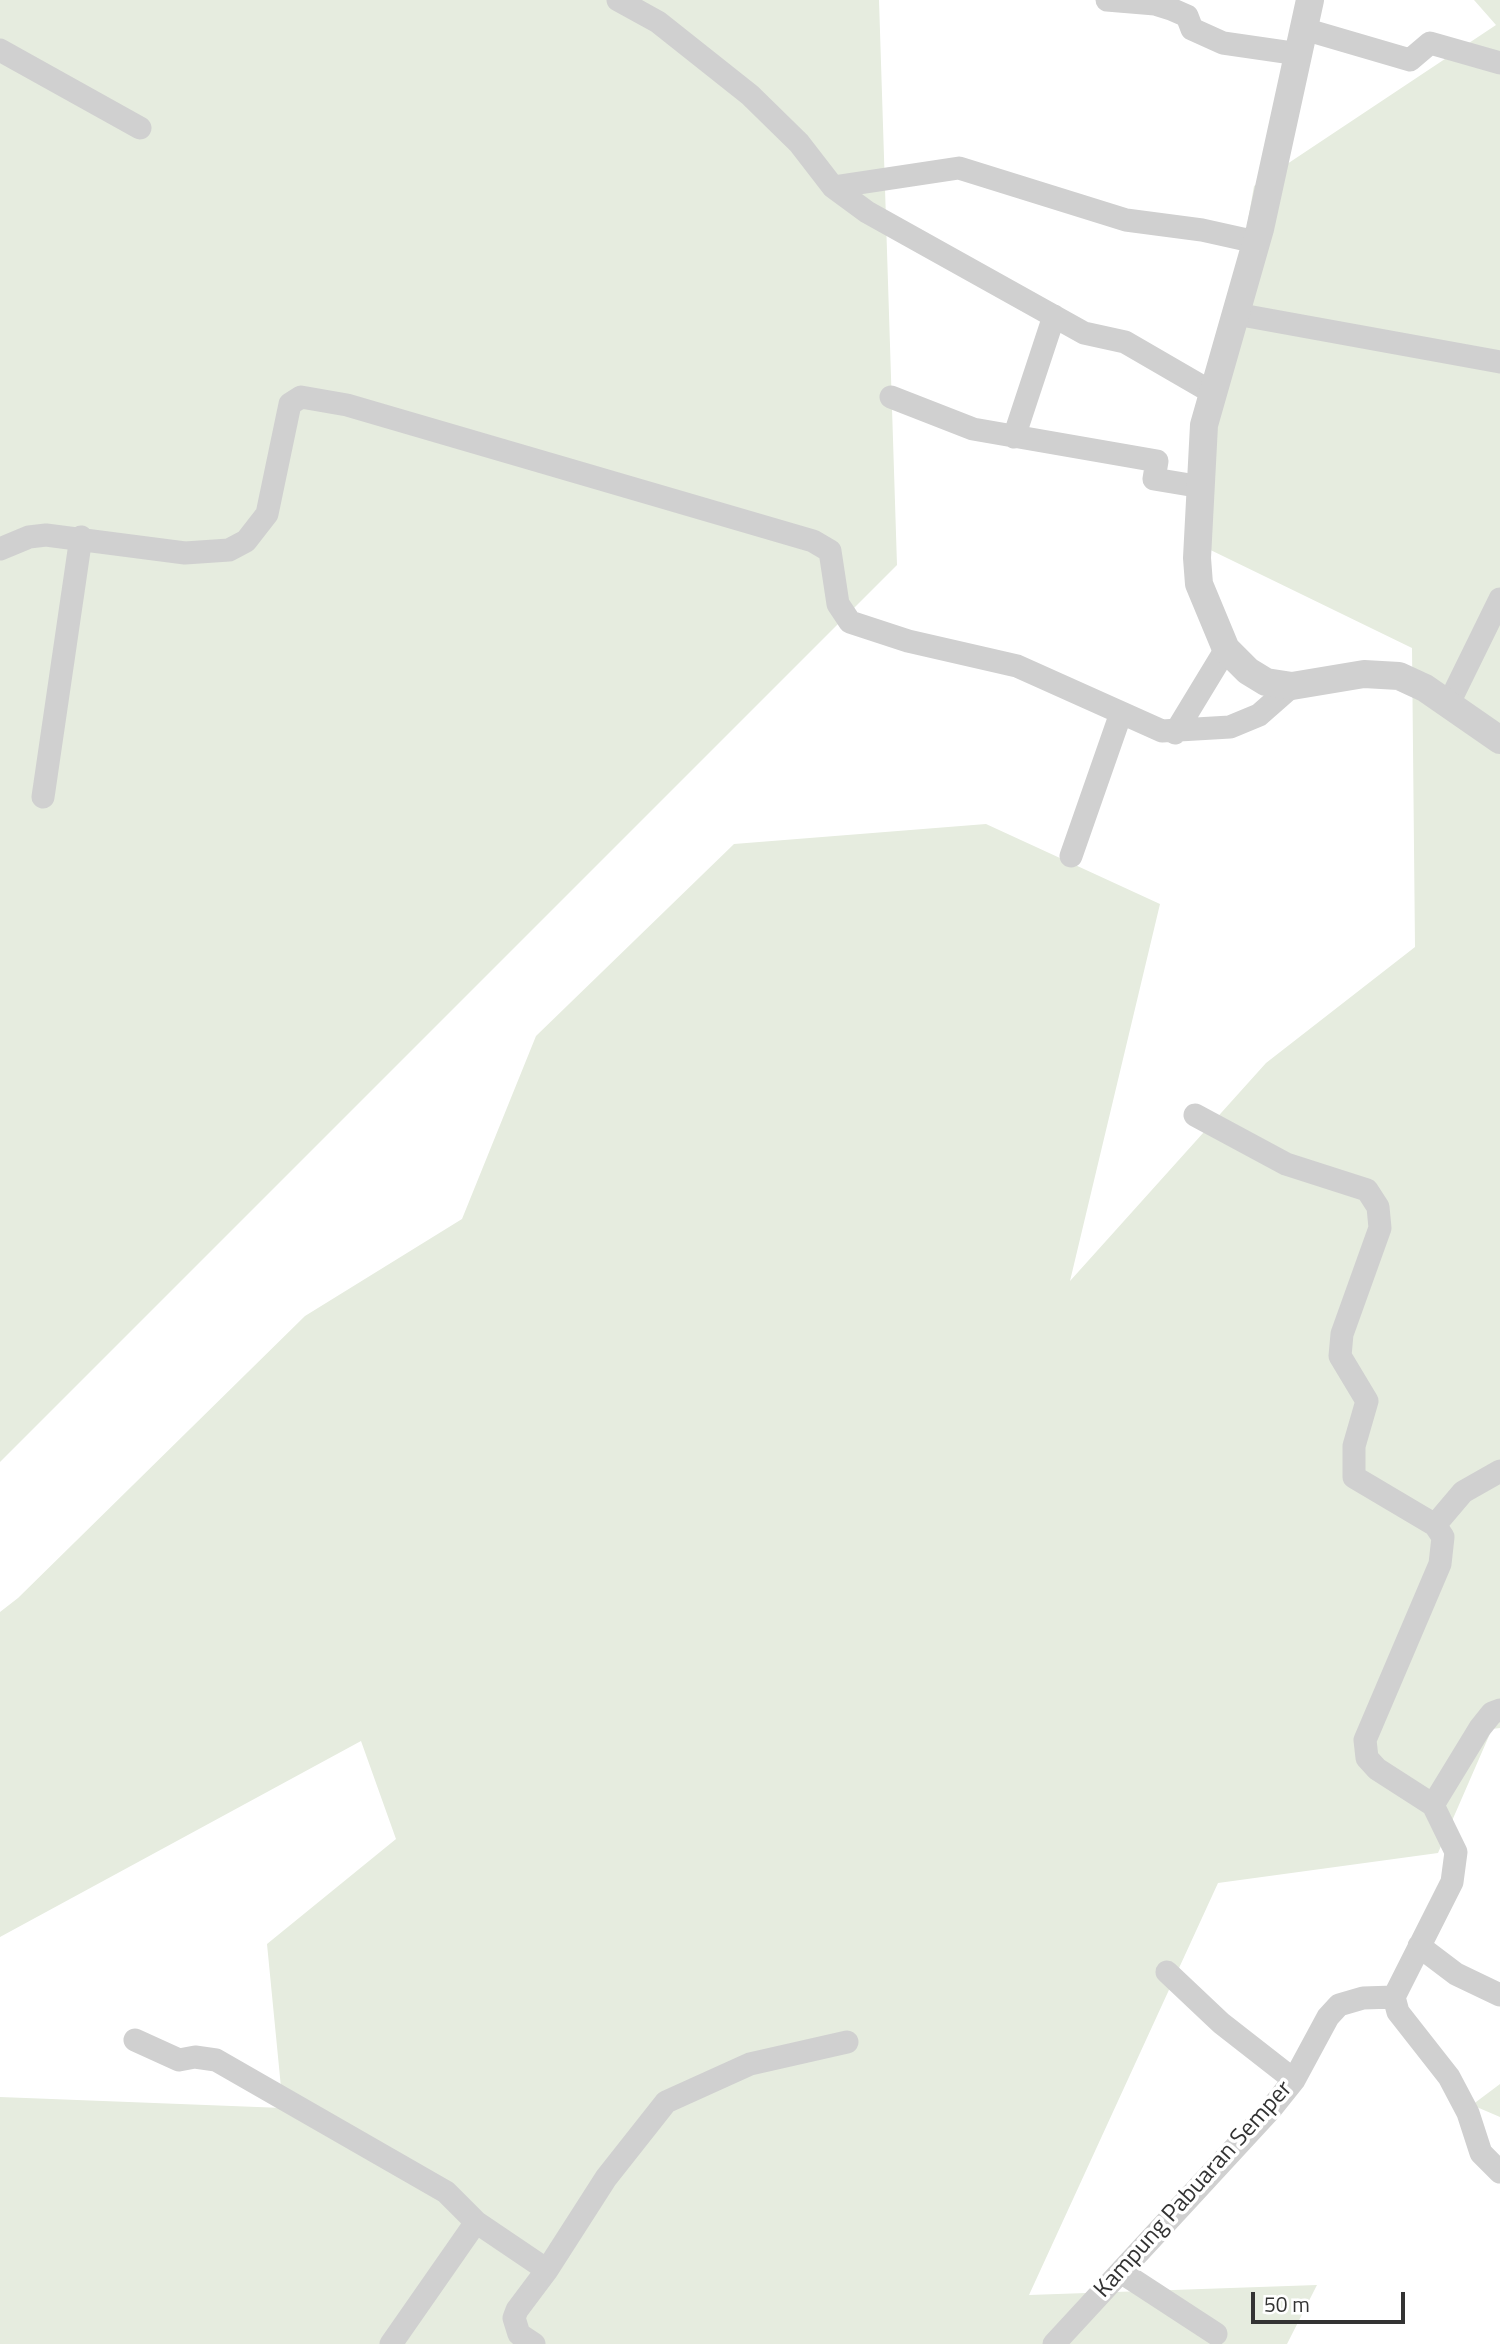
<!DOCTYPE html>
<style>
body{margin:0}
#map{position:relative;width:1500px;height:2344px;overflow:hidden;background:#fff;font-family:"Titillium Web",sans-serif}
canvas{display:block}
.scale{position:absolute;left:1251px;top:2292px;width:154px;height:32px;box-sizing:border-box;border:4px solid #333;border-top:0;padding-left:9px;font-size:21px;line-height:24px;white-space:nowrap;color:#333;-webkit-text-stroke:5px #fff;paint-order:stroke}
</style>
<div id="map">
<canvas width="1500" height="2344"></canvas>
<div class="scale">50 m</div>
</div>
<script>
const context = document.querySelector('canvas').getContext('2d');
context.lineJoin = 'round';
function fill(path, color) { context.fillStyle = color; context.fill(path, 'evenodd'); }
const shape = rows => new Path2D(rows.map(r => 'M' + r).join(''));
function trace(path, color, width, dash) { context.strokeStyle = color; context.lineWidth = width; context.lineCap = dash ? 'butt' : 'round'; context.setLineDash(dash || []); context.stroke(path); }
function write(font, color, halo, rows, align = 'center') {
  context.font = font + ' "Titillium Web",sans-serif'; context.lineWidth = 7; context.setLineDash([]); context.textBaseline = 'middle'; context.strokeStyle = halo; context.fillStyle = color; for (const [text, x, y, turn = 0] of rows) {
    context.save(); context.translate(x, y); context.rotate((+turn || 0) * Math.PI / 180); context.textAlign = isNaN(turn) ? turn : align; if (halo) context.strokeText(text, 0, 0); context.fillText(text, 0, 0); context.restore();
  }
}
const green = shape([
 [0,0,879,0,897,565,0,1462],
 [1474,0,1500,0,1500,1728,1492,1729,1438,1853,1218,1883,1029,2295,1317,2285,1287,2344,0,2344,0,2097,283,2108,267,1944,396,1839,361,1741,0,1937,0,1612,18,1598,305,1316,462,1219,536,1036,734,844,986,824,1160,904,1070,1281,1266,1063,1415,947,1412,648,1192,541,1254,186,1496,25],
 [1500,2084,1500,2117,1472,2105]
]);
const minor = shape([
 [618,0,658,22,750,95,799,143,833,187,867,212,1084,333,1125,342,1213,393],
 [1107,0,1155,4,1171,9,1187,16,1192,29,1223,43,1299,54],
 [1304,29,1410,60,1430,43,1500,63],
 [0,50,140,128],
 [833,187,959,168,1126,220,1202,230,1256,242],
 [1236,314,1500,362],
 [891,397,973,429,1157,461,1154,479,1202,487],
 [1014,437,1054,316],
 [0,549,29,537,46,535,185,553,229,550,246,541,267,514,290,404,301,397,347,405,813,541,830,551,838,604,850,622,908,641,1017,666,1162,731,1230,727,1259,715,1292,686],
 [1448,705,1500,599],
 [1175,733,1226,649],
 [43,797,81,537],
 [1071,856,1121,713],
 [1195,1115,1286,1164,1367,1190,1378,1207,1380,1228,1342,1334,1340,1356,1367,1401,1354,1446,1354,1477,1435,1525,1443,1537,1440,1564,1365,1740,1367,1758,1377,1769,1433,1805,1456,1852,1452,1882,1394,1997,1398,2012,1449,2077,1468,2113,1481,2153,1500,2172],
 [1435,1525,1463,1492,1500,1471],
 [1433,1805,1480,1728,1492,1713,1500,1710],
 [1419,1946,1456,1974,1500,1995],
 [1167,1972,1221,2023,1294,2080],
 [135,2040,179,2060,195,2057,216,2060,446,2192,476,2222,547,2270,517,2310,514,2318,519,2334,534,2344],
 [547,2270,606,2178,666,2102,750,2064,847,2042],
 [1121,2272,1216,2334],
 [391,2344,476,2222],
 [1054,2344,1270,2110,1294,2080,1328,2017,1339,2005,1363,1998,1394,1997]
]);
const tertiary = shape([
 [1310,0,1260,229,1204,425,1197,558,1199,584,1226,649,1248,671,1266,682,1292,686,1364,674,1399,676,1425,688,1500,740]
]);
const streetNames = [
 ["Kampung Pabuaran Semper",1194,2190,-48]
];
fill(green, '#e6ecdf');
trace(minor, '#d0d0d0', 23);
trace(tertiary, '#d0d0d0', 28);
write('24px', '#333', '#fff', streetNames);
</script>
